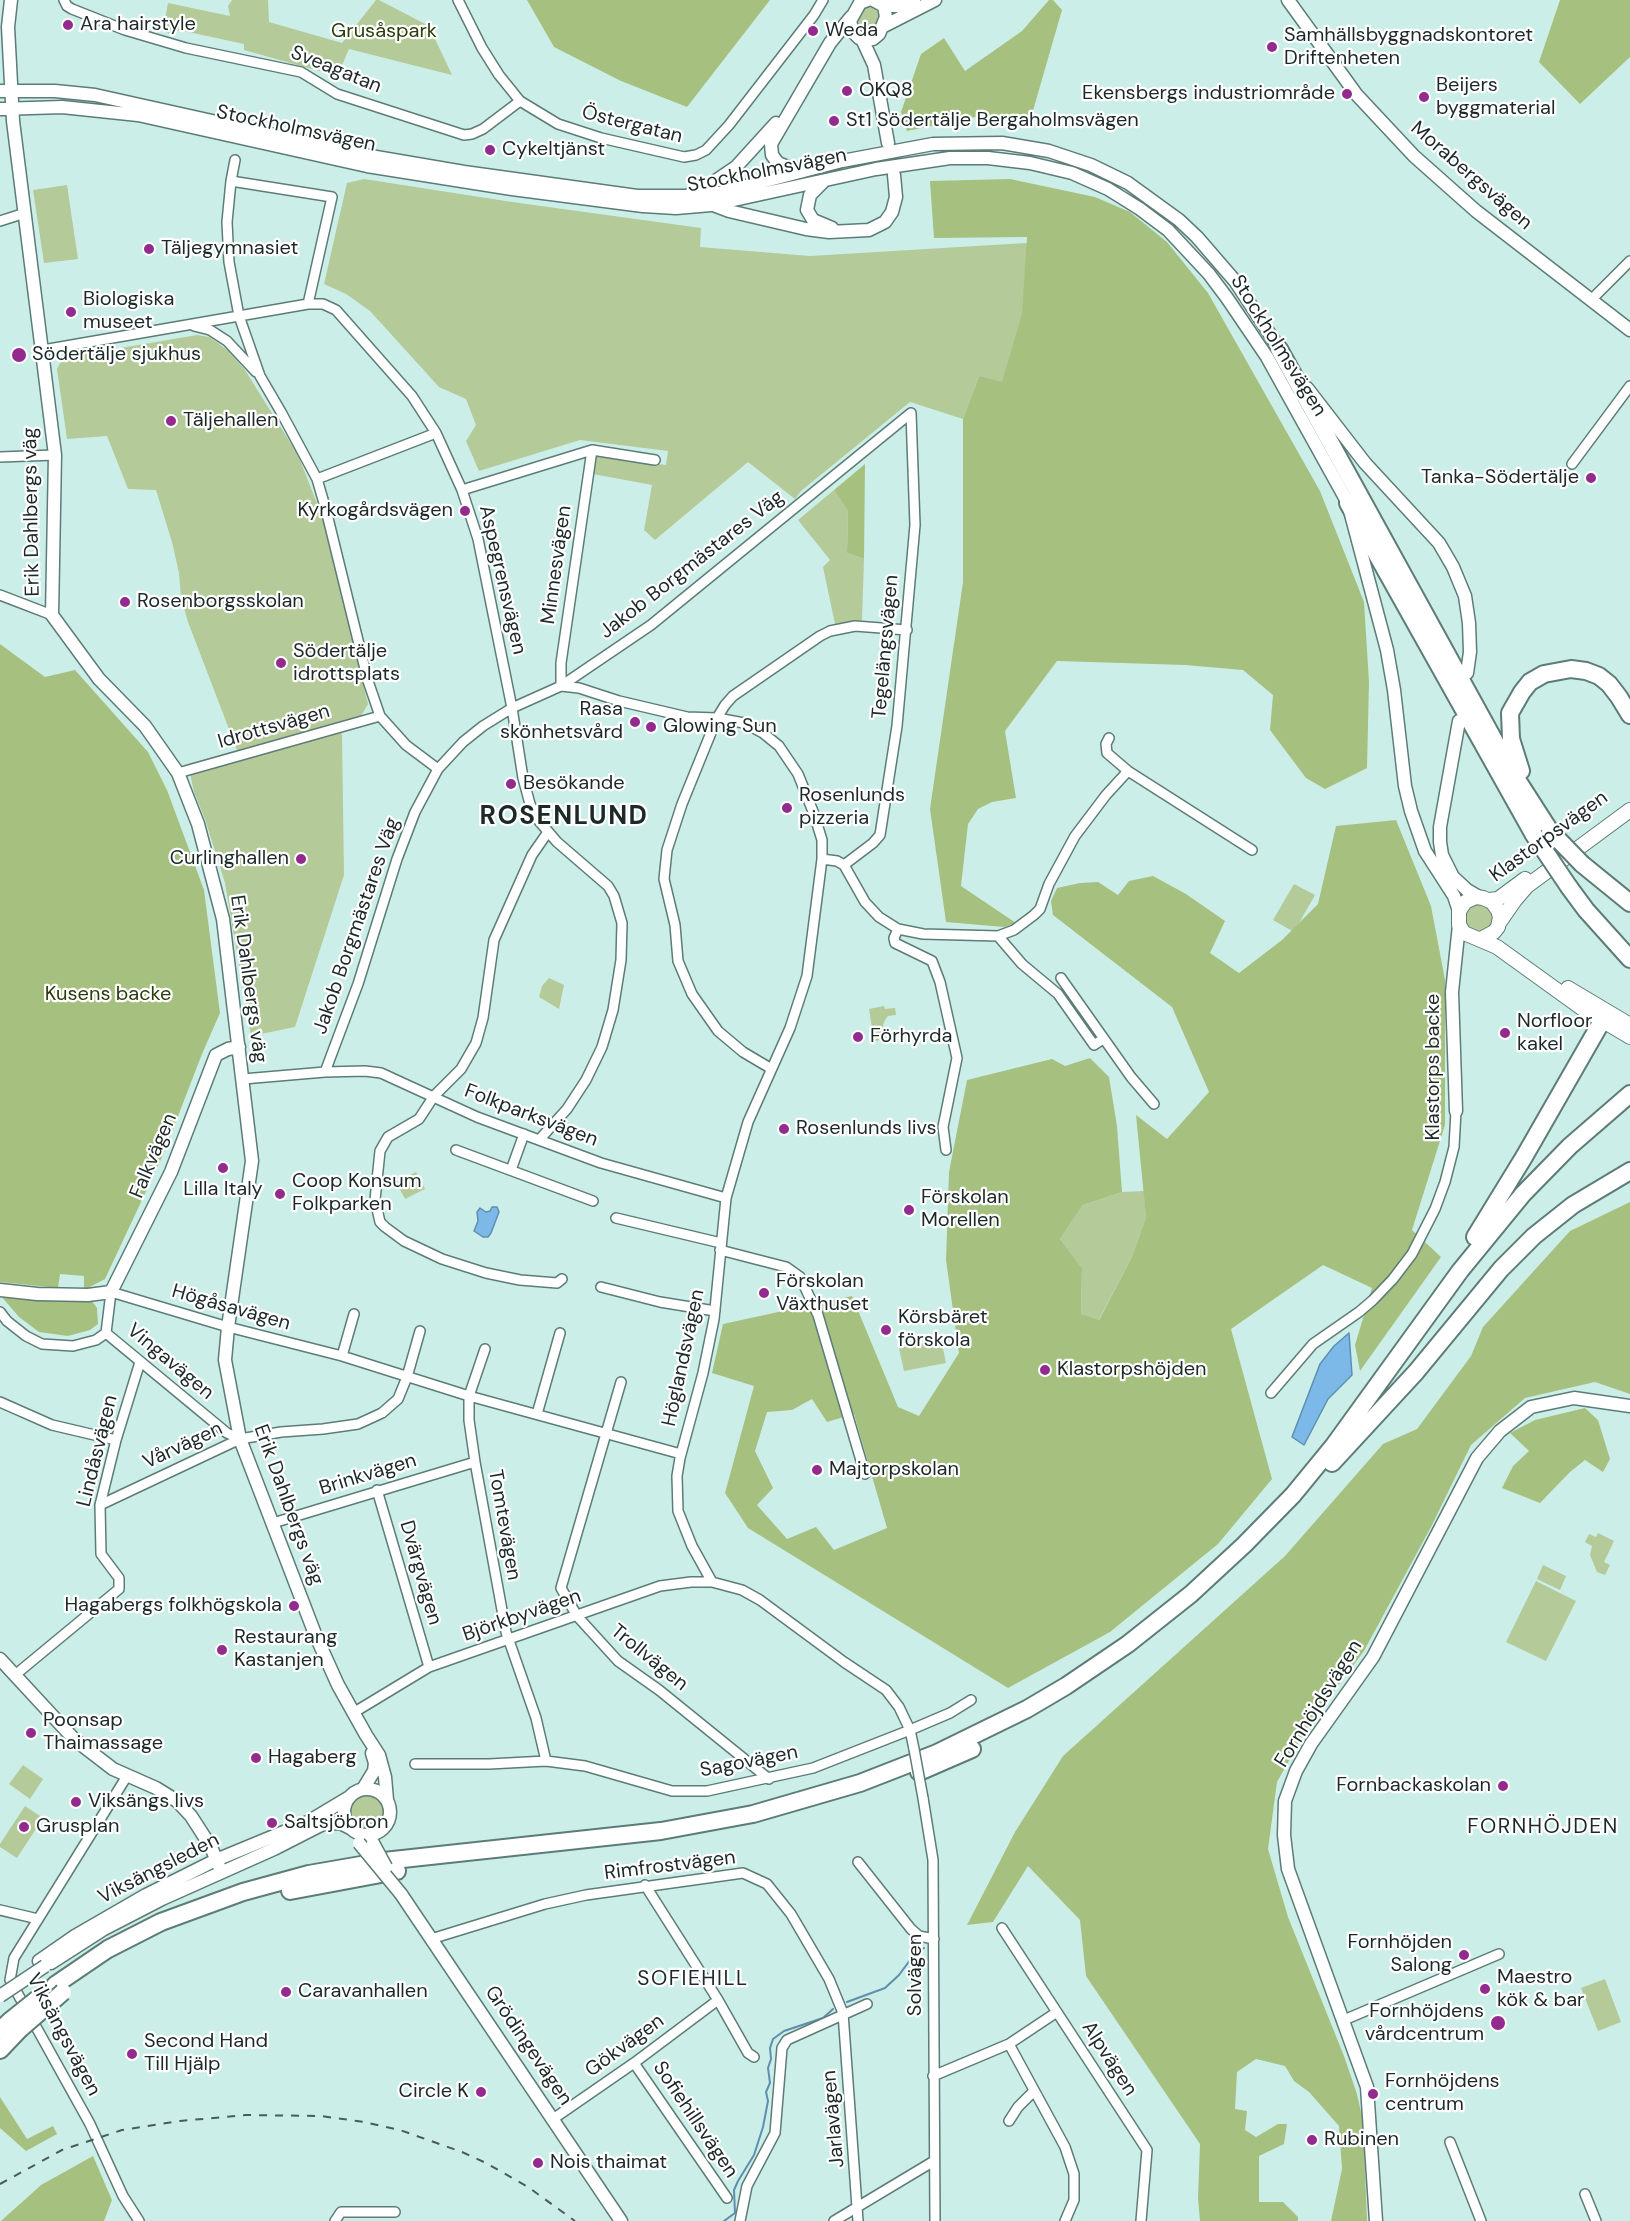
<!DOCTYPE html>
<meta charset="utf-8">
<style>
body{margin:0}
canvas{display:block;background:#cceee9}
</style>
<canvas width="1630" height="2221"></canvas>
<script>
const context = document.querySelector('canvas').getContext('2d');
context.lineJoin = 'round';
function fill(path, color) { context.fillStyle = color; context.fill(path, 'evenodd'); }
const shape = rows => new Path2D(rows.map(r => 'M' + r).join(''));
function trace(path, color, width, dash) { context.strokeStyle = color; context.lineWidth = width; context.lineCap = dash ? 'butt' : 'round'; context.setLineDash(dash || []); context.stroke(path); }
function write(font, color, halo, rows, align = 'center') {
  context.font = font + ' "DM Sans",sans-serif'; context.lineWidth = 4.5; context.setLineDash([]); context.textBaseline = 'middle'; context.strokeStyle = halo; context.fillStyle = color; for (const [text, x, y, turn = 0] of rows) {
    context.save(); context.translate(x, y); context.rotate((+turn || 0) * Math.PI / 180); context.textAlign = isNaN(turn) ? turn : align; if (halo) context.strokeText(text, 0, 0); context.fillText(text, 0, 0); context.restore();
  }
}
const green = shape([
 [232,0,268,0,269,22,342,43,376,0,379,0,429,26,452,75,349,49,342,65,330,74,244,50,244,44,179,30,172,35,163,31,168,3,230,16,228,6],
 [872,7,879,13,879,22,873,29,864,32,859,28,858,18,865,8],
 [364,179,512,202,701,228,700,247,810,256,1026,243,1072,225,1321,518,979,376,963,419,910,402,801,491,795,499,748,462,655,540,644,530,652,485,593,474,595,455,666,465,668,451,580,440,479,471,466,441,476,425,466,399,439,387,370,311,346,294,324,284,347,183],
 [67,185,78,259,44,263,33,190],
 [197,335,209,337,218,343,228,351,245,370,298,455,322,516,368,704,361,716,337,722,342,735,344,875,295,1027,251,1036,225,883,205,819,194,792,188,764,237,750,188,622,181,597,179,573,172,542,156,490,128,489,107,436,67,439,57,369,60,363,68,357],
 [834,490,848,511,847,553,864,559,862,620,835,624,823,567,830,560,798,520],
 [1294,884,1315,895,1294,932,1273,920],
 '1464 918a15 15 0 1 1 30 0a15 15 0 1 1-30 0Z',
 [549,978,564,985,559,1009,539,997,542,986],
 [884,1006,885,1009,895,1008,896,1015,888,1016,885,1020,883,1025,886,1039,874,1041,869,1009],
 [416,1172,425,1189,405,1199,396,1182],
 [1144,1191,1146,1217,1132,1257,1098,1321,1081,1314,1082,1268,1060,1239,1083,1205,1122,1192],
 [941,1339,946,1363,904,1371,899,1348],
 [1598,1533,1614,1541,1604,1562,1610,1565,1605,1575,1597,1572,1590,1555,1592,1546,1585,1542,1589,1534,1596,1537],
 [1543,1565,1566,1576,1560,1590,1537,1579],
 [1536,1581,1576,1601,1546,1661,1506,1642],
 [23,1765,43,1779,30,1799,9,1784],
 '349 1812a17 17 0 1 1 34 0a17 17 0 1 1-34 0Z',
 [25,1806,43,1818,17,1858,0,1847,0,1844],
 [1605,1979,1621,2022,1598,2031,1581,1988]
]);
const forest = shape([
 [527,0,770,0,687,107,621,81,554,47],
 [1049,0,1053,0,1062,10,1030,121,980,116,907,131,901,112,921,54,944,38,965,71,1022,31],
 [1560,0,1630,0,1630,57,1580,104,1539,62],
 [1010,179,1095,197,1130,212,1167,242,1208,293,1320,491,1364,602,1369,682,1367,768,1325,789,1306,778,1270,730,1273,695,1243,670,1185,665,1057,661,1005,731,1016,798,992,802,978,809,968,824,961,886,1016,923,1004,927,946,922,930,809,963,582,963,419,979,376,1002,382,1022,314,1027,237,934,238,930,181],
 [865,464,864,559,847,553,848,511,834,490],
 [0,644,45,677,75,670,148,752,167,790,204,890,220,1013,202,1054,163,1155,105,1279,84,1290,84,1276,60,1274,58,1288,0,1282],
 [1396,820,1431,906,1445,980,1445,1125,1412,1230,1441,1257,1360,1371,1355,1345,1372,1288,1323,1265,1231,1329,1272,1479,1218,1544,1110,1632,1008,1688,748,1528,725,1493,754,1386,712,1373,723,1324,852,1296,898,1407,919,1416,959,1353,946,1260,949,1172,967,1080,1052,1059,1065,1066,1090,1058,1109,1077,1117,1126,1122,1192,1083,1205,1060,1239,1082,1268,1081,1314,1099,1320,1132,1257,1146,1217,1136,1115,1167,1139,1209,1092,1172,1007,1053,915,1051,901,1057,888,1080,883,1098,882,1118,895,1129,881,1153,876,1186,894,1225,921,1210,953,1239,973,1282,940,1318,904,1336,826],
 [812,1399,827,1422,854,1414,887,1528,834,1550,816,1527,787,1539,757,1505,773,1488,755,1451,767,1412,792,1410],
 [1630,1202,1630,1394,1595,1382,1525,1398,1471,1445,1431,1527,1364,1651,1310,1723,1277,1782,1268,1849,1288,1917,1344,2056,1357,2094,1363,2121,1367,2221,1331,2221,1342,2169,1339,2126,1309,2092,1294,2081,1285,2066,1256,2059,1237,2072,1235,2109,1247,2111,1245,2130,1256,2137,1278,2124,1287,2124,1284,2144,1259,2156,1259,2202,1283,2202,1298,2217,1298,2221,1200,2221,1198,2198,1200,2144,1086,1976,1080,1920,1028,1866,993,1922,967,1925,1015,1832,1063,1756,1285,1556,1383,1444,1417,1429,1471,1356,1483,1327,1570,1231],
 [1,1296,47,1300,92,1301,97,1308,98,1324,90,1330,68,1336,39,1332,19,1317],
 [1585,1408,1598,1420,1610,1459,1603,1472,1585,1460,1570,1472,1540,1503,1502,1488,1513,1466,1529,1451,1510,1433,1535,1420],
 [0,2097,27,2139,53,2126,57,2134,26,2151,0,2128],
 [93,2156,112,2200,104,2221,1,2221,41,2185]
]);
const water = shape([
 [492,1207,497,1207,499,1212,491,1233,488,1237,483,1237,474,1231,478,1221,477,1212,480,1208,486,1212,490,1211,492,1207],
 [1349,1333,1352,1375,1328,1399,1304,1445,1292,1437,1320,1364,1334,1346,1349,1333]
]);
const stream = shape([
 [847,2002,885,1988,899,1975,913,1956,924,1948],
 [724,2221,735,2213,734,2190,738,2181,754,2155,763,2127,768,2101,766,2092,770,2083,768,2068,771,2059,770,2048,773,2039,784,2031,823,2018,833,2009]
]);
const street = shape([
 [64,0,67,6,72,9,125,30,186,48,301,72,337,94,464,135,472,134,483,129,520,101],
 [458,0,482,48,499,75,520,101,558,124,601,138,684,157,696,155,706,150,729,125,814,15,823,0],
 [235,160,231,181,227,222,229,262,239,316,260,376,281,412,317,479,326,510,368,681,380,716,406,745,438,769],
 [231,181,332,197,308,304],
 [0,221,25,213],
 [1591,300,1630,261],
 [194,326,210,330,227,341,256,372],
 [43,350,308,304,323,304,336,310,412,396,436,433,462,490,478,539,512,708,523,778,530,804,539,821,557,842,608,886,614,896,622,923,621,960,613,1010,602,1047,586,1080,567,1109,539,1140],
 [0,457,55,455],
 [1572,464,1630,386],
 [317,479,436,433],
 [462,490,592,450,655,460],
 [0,595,52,615],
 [561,686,579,688,619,701,687,717,717,718,744,723,763,733,779,746,798,774,814,814,822,840,822,859,807,976,790,1028,748,1122,726,1198,714,1319,703,1373,680,1458,677,1476,678,1511,692,1546,712,1582],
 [561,686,561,663,592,450],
 [1109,738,1106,744,1107,753,1128,771,1252,850],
 [178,773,380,716],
 [548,832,532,855,494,940,483,1018,476,1043,461,1069,434,1096,419,1119,388,1137,380,1151,375,1200,380,1222,385,1227,404,1241,442,1259,486,1273,520,1280,557,1283,562,1279],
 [822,859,837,861,844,865,865,902,879,917,898,929,923,934,998,936,1014,930,1034,915,1040,909,1049,884,1075,836,1106,795,1128,771],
 [844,865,873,843,880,835,897,726,915,525,911,413],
 [898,929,894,938,895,943,932,961,940,982,957,1058,943,1127,946,1150],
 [998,936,1022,964,1058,994,1094,1045,1103,1039],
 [1061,978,1131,1077,1154,1104],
 [770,1068,743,1052,718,1031,692,994,678,961,675,925,664,879,667,850,682,804,717,718,725,705,733,696,820,636,830,631,855,626,907,630],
 [325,1072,358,984,397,859,415,812,438,769,463,742,483,726,512,708,561,686,651,625,911,413],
 [243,1079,325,1072,365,1071,381,1073,477,1117,601,1163,726,1198],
 [456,1150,593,1201],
 [511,1170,524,1134],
 [616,1218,721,1243],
 [720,1250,786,1267,800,1277,818,1315,865,1474],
 [601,1287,660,1302,715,1311],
 [0,1312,7,1321,26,1336,42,1344,73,1346,96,1340,106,1333,111,1292,228,1327,342,1356,469,1396,681,1454],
 [106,1333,227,1433,240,1439],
 [485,1349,469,1396,469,1420,475,1462,506,1632,536,1718,546,1761],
 [342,1356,354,1314],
 [621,1382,561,1588,577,1616,618,1661,659,1690,769,1779],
 [1271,1393,1313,1344,1359,1312,1373,1300,1393,1279,1412,1254,1435,1209,1445,1182,1454,1147,1456,1111],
 [0,1402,52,1425,116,1440],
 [537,1414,560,1333],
 [377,1490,429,1667],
 [100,1505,240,1439,281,1432,323,1429,358,1424,382,1413,398,1399,407,1377,420,1331],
 [273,1523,475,1462],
 [15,1675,119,1589,119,1578,101,1554,100,1505,116,1440,140,1362],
 [353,1713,429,1667,660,1586,691,1582,712,1582,742,1590,760,1600,844,1662,886,1690,899,1707,910,1730,914,1749],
 [415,1764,489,1764,546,1761,585,1766,672,1791,707,1791,813,1768,910,1730,950,1713,971,1700],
 [127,1776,14,1958,10,1980,90,2124,123,2196,139,2221],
 [923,1798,933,1860,935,2221],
 [858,1862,911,1929,919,1936,934,1939],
 [645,1885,718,2000,748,2053,754,2057],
 [0,1910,38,1919],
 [1002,1928,1147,2150,1141,2221],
 [431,1939,545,1904,586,1895,743,1873,767,1884,791,1914,829,1979,843,2013,858,2221],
 [1344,2020,1499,1954],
 [1009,2044,1065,2147,1074,2174,1074,2200,1065,2221],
 [634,2063,727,2198],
 [933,2076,1009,2044,1057,2012],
 [553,2119,634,2063,718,2000],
 [1009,2121,1018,2107,1034,2091],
 [1450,2142,1481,2221],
 [1585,2194,1596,2221],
 [335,2221,341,2212,395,2212],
 [740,2221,747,2186,775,2133,782,2048,787,2040,867,2004],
 [834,2221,934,2161]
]);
const secondary = shape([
 [11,0,8,27,13,121,55,455,52,615,99,679,145,726,178,773,198,824,223,919,252,1161,228,1327,225,1360,240,1439,315,1634,338,1685,366,1735,379,1755,385,1777,387,1800],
 [868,0,860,3,850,21,853,32,859,38,866,40,873,39,879,34,886,17,884,6,873,0],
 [1288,0,1356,94,1414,156,1476,211,1630,330],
 [884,6,897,6,914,0],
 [884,26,935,0],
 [862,39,874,65,888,143],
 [0,91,55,91,95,95,370,156,464,172,637,196,700,196,719,193,842,161,933,144,1002,143,1049,151,1091,165,1128,183,1179,220,1197,237,1235,281,1283,354],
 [0,109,62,107,138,115,367,166,512,189,643,206,676,208,711,205,876,169,950,158,988,158,1030,163,1072,173,1108,189,1140,209,1168,230,1209,274,1227,298,1267,357,1348,503,1387,650,1394,690,1405,786,1411,811,1425,851,1454,896,1459,911],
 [803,169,790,168,778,163,772,155,771,144,830,43,851,17],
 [823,182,810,195,807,210,813,220,832,228],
 [692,192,711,184,736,167,776,123],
 [713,205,729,211,806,229,829,232,869,230,885,222,892,212,896,197,894,175],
 [1307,388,1365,463,1439,543,1453,567,1465,596,1469,623,1470,652,1467,673],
 [1459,721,1440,827,1440,842,1442,855,1453,877,1467,890,1479,897],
 [1456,1111,1452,992,1459,925],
 [0,1290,37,1294,88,1295,111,1292,171,1172,216,1055,228,1049,239,1047],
 [0,1659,74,1739,113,1769,156,1788,177,1801,191,1816,211,1847,219,1866],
 '344 1812a23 23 0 1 1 46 0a23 23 0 1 1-46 0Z',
 [363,1789,374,1771,375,1763,372,1753],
 [401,1894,621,2221],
 [39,1961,75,1936,146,1895,216,1860,308,1822,348,1798],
 [51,1963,104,1929,162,1899,274,1849,323,1824,340,1823,350,1828],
 [1376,2221,1367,2087,1288,1869,1284,1835,1285,1801,1296,1771,1311,1744,1373,1657,1477,1458,1500,1431,1531,1407,1574,1398,1630,1406]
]);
const primary = shape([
 [1489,900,1498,899,1525,879],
 [1499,923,1515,900,1527,886,1630,810],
 [1481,939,1494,932,1498,927,1500,917,1498,910,1492,902,1483,898,1476,897,1465,902,1459,911,1459,925,1464,933,1497,947,1583,1009,1630,1037],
 [1568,988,1630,1025]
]);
const highway = shape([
 [1279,349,1509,767,1550,831],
 [1348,503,1534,835],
 [1521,771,1511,739,1510,713,1522,692,1530,682,1544,674,1571,669,1586,671,1599,676,1609,684,1619,697,1630,715],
 [1582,864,1630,903],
 [1569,887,1586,910,1630,959],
 [1475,1237,1524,1157,1602,1021],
 [1332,1463,1416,1372,1501,1269,1534,1236,1573,1205,1630,1171],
 [919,1772,972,1749],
 [290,1891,397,1871],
 [55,1985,108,1949,161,1922,243,1892,309,1874,384,1861,661,1831,753,1814,860,1783,937,1753,1027,1709,1066,1686,1128,1644,1191,1594,1244,1545,1293,1495,1334,1445,1460,1271,1523,1194,1570,1146,1630,1094],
 [0,2030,11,2020],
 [0,2050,19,2030]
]);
const rail = shape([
 [0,2184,62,2150,122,2130,180,2121,246,2115,321,2116,364,2122,400,2130,462,2152,486,2163,528,2187,575,2221]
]);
const streetBridge = shape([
 [914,1749,923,1798]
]);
const secondaryBridge = shape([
 [359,1843,401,1894],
 [373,1843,386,1867],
 [0,1996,45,1966]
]);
const highwayBridge = shape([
 [1550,831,1582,864],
 [1534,835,1569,887],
 [11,2020,41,1996],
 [19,2030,63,1992]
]);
const markers = [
 [68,25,6,"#932a8e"],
 [813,31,6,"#932a8e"],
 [1272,47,6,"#932a8e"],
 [847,91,6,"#932a8e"],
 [1347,94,6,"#932a8e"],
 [1424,97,6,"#932a8e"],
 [834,121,6,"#932a8e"],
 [490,150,6,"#932a8e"],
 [149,249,6,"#932a8e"],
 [71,312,6,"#932a8e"],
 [19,355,8,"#932a8e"],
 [171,421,6,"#932a8e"],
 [1591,478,6,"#932a8e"],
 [465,511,6,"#932a8e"],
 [125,602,6,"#932a8e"],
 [281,663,6,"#932a8e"],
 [635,722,6,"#932a8e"],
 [651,727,6,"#932a8e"],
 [511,784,6,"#932a8e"],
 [787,808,6,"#932a8e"],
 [301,859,6,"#932a8e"],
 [1505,1033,6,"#932a8e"],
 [858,1037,6,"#932a8e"],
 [784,1129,6,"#932a8e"],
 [223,1168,6,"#932a8e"],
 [280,1194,6,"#932a8e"],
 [909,1210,6,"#932a8e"],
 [764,1293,6,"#932a8e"],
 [886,1330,6,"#932a8e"],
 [1045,1370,6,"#932a8e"],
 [817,1470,6,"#932a8e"],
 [294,1606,6,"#932a8e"],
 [222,1650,6,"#932a8e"],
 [31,1733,6,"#932a8e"],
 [256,1758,6,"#932a8e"],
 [1503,1786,6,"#932a8e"],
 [76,1802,6,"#932a8e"],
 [272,1823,6,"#932a8e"],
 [24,1827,6,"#932a8e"],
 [1464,1955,6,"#932a8e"],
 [1485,1989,6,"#932a8e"],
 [286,1992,6,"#932a8e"],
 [1498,2023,8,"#932a8e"],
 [132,2054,6,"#932a8e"],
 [481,2092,6,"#932a8e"],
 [1373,2094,6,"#932a8e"],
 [1312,2140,6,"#932a8e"],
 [538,2163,6,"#932a8e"]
];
const poiNames = [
 ["Ara hairstyle",80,25],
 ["Weda",825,31],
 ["Samhällsbyggnadskontoret",1284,36],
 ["Driftenheten",1284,59],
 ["Beijers",1436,86],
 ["byggmaterial",1436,109],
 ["OKQ8",859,91],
 ["Ekensbergs industriområde",1335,94,"right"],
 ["St1 Södertälje Bergaholmsvägen",846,121],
 ["Cykeltjänst",502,150],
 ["Täljegymnasiet",161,249],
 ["Biologiska",83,300],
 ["museet",83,323],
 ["Södertälje sjukhus",32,355],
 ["Täljehallen",183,421],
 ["Tanka-Södertälje",1579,478,"right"],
 ["Kyrkogårdsvägen",453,511,"right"],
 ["Rosenborgsskolan",137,602],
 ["Södertälje",293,652],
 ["idrottsplats",293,675],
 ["Rasa",623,710,"right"],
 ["skönhetsvård",623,733,"right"],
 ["Glowing Sun",663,727],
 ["Besökande",523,784],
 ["Rosenlunds",799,796],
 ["pizzeria",799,819],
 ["Curlinghallen",289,859,"right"],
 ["Norfloor",1517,1022],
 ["kakel",1517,1045],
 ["Förhyrda",870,1037],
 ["Rosenlunds livs",796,1129],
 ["Coop Konsum",292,1182],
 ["Folkparken",292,1205],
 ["Lilla Italy",223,1190,"center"],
 ["Förskolan",921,1198],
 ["Morellen",921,1221],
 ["Förskolan",776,1282],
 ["Växthuset",776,1305],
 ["Körsbäret",898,1318],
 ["förskola",898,1341],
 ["Klastorpshöjden",1057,1370],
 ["Majtorpskolan",829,1470],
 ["Hagabergs folkhögskola",282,1606,"right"],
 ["Restaurang",234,1638],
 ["Kastanjen",234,1661],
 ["Poonsap",43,1721],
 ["Thaimassage",43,1744],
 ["Hagaberg",268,1758],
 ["Fornbackaskolan",1491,1786,"right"],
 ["Viksängs livs",88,1802],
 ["Saltsjöbron",284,1823],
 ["Grusplan",36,1827],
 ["Fornhöjden",1452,1943,"right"],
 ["Salong",1452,1966,"right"],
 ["Maestro",1497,1978],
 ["kök & bar",1497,2001],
 ["Caravanhallen",298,1992],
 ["Fornhöjdens",1484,2012,"right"],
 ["vårdcentrum",1484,2035,"right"],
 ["Second Hand",144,2042],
 ["Till Hjälp",144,2065],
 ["Fornhöjdens",1385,2082],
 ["centrum",1385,2105],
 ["Circle K",469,2092,"right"],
 ["Rubinen",1324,2140],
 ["Nois thaimat",550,2163]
];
const parkNames = [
 ["Grusåspark",384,32],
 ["Kusens backe",108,995]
];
const streetNames = [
 ["Sveagatan",336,70,22],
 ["Östergatan",632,125,14],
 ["Stockholmsvägen",296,129,12],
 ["Stockholmsvägen",767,171,-11],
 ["Morabergsvägen",1471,176,41],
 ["Stockholmsvägen",1278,346,58],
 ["Erik Dahlbergs väg",32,512,-91],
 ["Minnesvägen",557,565,-82],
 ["Jakob Borgmästares Väg",692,565,-38],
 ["Aspegrensvägen",502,580,77],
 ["Tegelängsvägen",886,647,-85],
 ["Idrottsvägen",274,727,-16],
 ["Klastorpsvägen",1549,837,-36],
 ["Jakob Borgmästares Väg",357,926,-71],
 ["Erik Dahlbergs väg",248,979,82],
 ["Klastorps backe",1434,1067,-90],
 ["Folkparksvägen",531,1116,21],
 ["Falkvägen",154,1156,-67],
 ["Högåsavägen",231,1308,16],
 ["Höglandsvägen",684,1358,-78],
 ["Vingavägen",170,1362,40],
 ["Vårvägen",183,1446,-25],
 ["Lindåsvägen",98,1451,-76],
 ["Brinkvägen",368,1475,-17],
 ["Erik Dahlbergs väg",288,1505,70],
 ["Tomtevägen",504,1525,80],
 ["Dvärgvägen",420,1573,74],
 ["Björkbyvägen",522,1616,-19],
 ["Trollvägen",649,1658,39],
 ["Fornhöjdsvägen",1319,1704,-58],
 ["Sagovägen",749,1762,-11],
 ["Rimfrostvägen",670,1866,-7],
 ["Viksängsleden",159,1869,-27],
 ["Solvägen",916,1975,-90],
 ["Viksängsvägen",63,2035,62],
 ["Grödingevägen",528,2046,56],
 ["Gökvägen",625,2046,-36],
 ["Alpvägen",1109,2059,57],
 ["Jarlavägen",834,2119,-95],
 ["Sofiehillsvägen",695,2120,56]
];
const neighbourhoodNames = [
 ["FORNHÖJDEN",1543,1827],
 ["SOFIEHILL",693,1979]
];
const districtNames = [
 ["ROSENLUND",564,817]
];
fill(green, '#b4ca98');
fill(forest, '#a6c17f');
fill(water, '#7cb9e9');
trace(water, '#5f8eaf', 1.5);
trace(stream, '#5f8eaf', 2);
trace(street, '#5d7c77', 12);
trace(secondary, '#5d7c77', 15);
trace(primary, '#5d7c77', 16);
trace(highway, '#5d7c77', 20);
trace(street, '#fff', 9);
trace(secondary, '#fff', 12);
trace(primary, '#fff', 14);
trace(highway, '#fff', 16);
trace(rail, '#4a5c59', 2, [8, 8]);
trace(streetBridge, '#5d7c77', 12, []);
trace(secondaryBridge, '#5d7c77', 15, []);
trace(highwayBridge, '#5d7c77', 20, []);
trace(streetBridge, '#fff', 9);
trace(secondaryBridge, '#fff', 12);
trace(highwayBridge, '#fff', 16);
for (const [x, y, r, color] of markers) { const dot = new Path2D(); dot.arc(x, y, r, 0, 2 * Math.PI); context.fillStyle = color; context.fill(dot); trace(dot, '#fff', 2); }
write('20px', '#1c2927', '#fff', poiNames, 'left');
write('20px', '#2c3d0d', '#fff', parkNames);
write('20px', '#1c2927', '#fff', streetNames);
context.letterSpacing = '1.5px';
write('21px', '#1c2927', '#fff', neighbourhoodNames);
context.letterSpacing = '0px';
context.letterSpacing = '1.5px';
write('bold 26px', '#1c2927', '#fff', districtNames);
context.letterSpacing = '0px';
</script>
